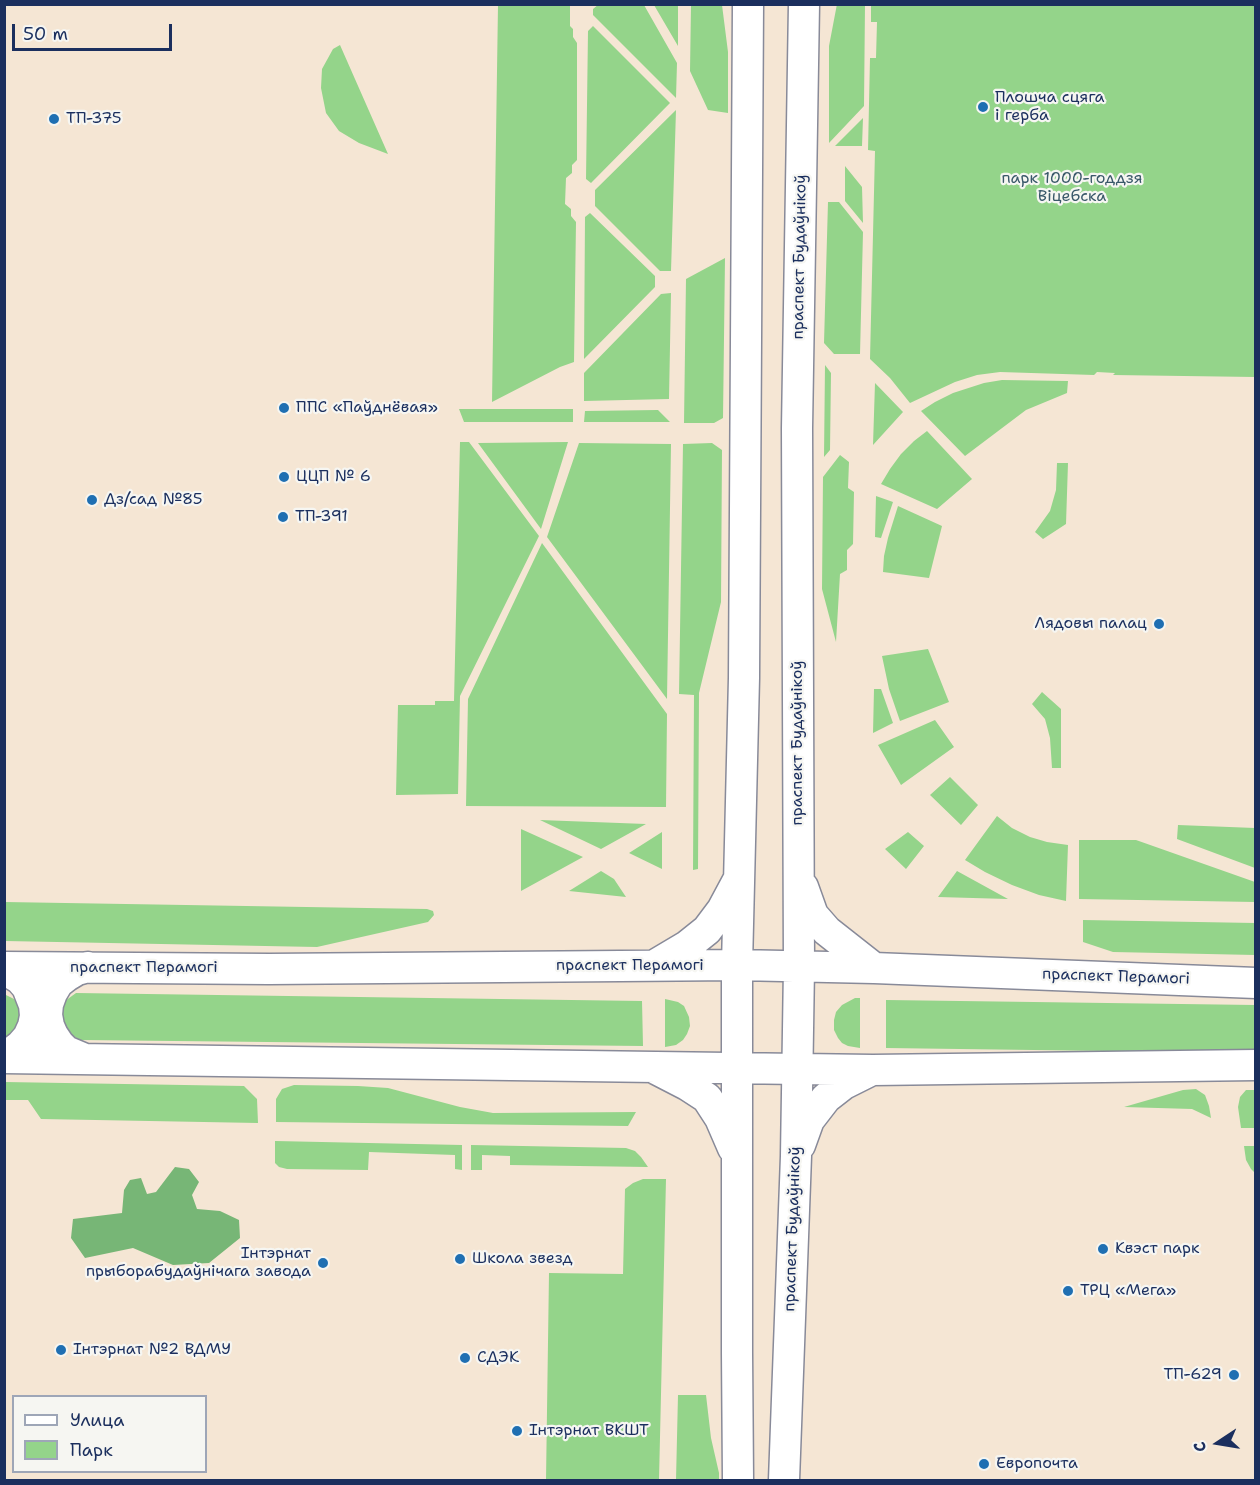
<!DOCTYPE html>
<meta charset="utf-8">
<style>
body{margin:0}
#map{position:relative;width:1260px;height:1485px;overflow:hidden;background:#f5e6d4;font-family:"Shantell Sans",sans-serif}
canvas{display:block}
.frame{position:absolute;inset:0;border:6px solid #1b2f5e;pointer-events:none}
.legend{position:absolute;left:12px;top:1395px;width:195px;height:78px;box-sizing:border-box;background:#f6f6f2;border:2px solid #9ea6b7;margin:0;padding:8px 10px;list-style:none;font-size:18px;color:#1b2f5e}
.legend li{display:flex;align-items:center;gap:12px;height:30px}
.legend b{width:30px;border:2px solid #9ea6b7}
.north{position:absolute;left:1188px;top:1413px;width:60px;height:60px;-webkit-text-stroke:4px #f6f6f2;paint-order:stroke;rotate:258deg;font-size:16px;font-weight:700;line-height:24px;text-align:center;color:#1b2f5e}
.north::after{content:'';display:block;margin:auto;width:21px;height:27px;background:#1b2f5e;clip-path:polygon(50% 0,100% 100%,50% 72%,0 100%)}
.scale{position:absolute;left:12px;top:24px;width:160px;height:27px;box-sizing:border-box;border:3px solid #1b2f5e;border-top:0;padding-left:8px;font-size:18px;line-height:21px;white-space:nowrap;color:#1b2f5e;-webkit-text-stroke:4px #f6f6f2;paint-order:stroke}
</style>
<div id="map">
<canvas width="1260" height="1485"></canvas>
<div class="frame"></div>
<ul class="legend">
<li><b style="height:8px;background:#fff"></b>Улица</li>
<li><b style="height:16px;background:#94d48a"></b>Парк</li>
</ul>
<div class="north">С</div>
<div class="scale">50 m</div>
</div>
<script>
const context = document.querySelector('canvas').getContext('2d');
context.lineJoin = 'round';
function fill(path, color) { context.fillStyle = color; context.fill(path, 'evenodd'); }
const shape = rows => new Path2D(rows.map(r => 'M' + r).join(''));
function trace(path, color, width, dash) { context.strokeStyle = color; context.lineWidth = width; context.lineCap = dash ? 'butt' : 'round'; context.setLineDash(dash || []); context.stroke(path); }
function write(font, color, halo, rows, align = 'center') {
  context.font = font + ' "Shantell Sans",sans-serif'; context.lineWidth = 4.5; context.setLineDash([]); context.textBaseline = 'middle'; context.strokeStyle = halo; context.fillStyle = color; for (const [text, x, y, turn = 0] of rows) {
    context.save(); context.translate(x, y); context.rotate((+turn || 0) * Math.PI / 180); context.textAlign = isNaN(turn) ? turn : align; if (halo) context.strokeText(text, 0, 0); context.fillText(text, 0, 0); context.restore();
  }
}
const green = shape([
 [599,4,644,5,677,63,676,98,593,15,593,9],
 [837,4,865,5,864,106,829,143,829,46],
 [498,5,570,5,570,26,573,29,573,37,577,43,577,160,572,165,572,173,566,178,565,204,571,209,571,216,576,222,574,362,560,367,492,402],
 [654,5,678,5,678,46],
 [691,5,722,5,728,52,728,113,708,110,690,71],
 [871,5,1255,5,1255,377,1113,375,1115,373,1097,372,1094,375,1000,372,977,375,955,382,910,403,890,378,870,359,875,151,868,150,870,58,876,58,877,22,871,22],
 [593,26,670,103,591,183,586,179,588,31],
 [340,45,388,154,359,143,339,131,326,113,321,88,322,69,333,49],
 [676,110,671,271,660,271,595,206,595,190],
 [863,118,862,146,835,146],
 [845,166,862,187,863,223,845,201],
 [828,202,839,202,863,232,860,354,834,354,824,343],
 [590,213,655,276,655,287,584,359,585,217],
 [725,258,723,418,714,423,684,423,686,279],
 [671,293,669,399,584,401,584,373,661,294],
 [825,365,831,373,830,450,824,457],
 [1002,380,1068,381,1067,393,1026,410,965,456,921,411,935,402,953,393,984,383],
 [875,383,903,412,873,445],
 [459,409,573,409,573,422,464,422],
 [658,410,670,422,584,422,585,411],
 [927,431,972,479,937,509,881,484,890,469,901,454,914,441],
 [460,442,469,442,539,536,460,696,458,794,396,795,398,705,435,705,435,701,454,701],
 [568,442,541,529,478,443],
 [579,443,671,444,667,699,547,537],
 [712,443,722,450,721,602,699,693,698,869,693,870,694,695,679,694,683,444],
 [840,455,849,462,848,488,854,492,853,544,847,550,847,570,840,574,836,642,822,589,823,477],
 [1057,463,1068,463,1066,524,1043,539,1035,532,1050,511,1056,490],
 [876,496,893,502,881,538,875,537],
 [898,506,942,526,929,578,883,572,884,556,888,538],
 [542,543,667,714,666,807,466,806,468,699],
 [928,649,949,702,900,721,889,689,882,656],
 [874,689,881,689,893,723,873,733],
 [1042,692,1061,709,1061,768,1052,768,1050,738,1045,719,1032,704],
 [935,720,954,747,901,785,878,745],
 [950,777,978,805,961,825,930,795],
 [997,816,1012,828,1030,837,1047,842,1068,845,1066,901,1039,895,1012,885,985,872,965,860],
 [540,820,646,824,601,849],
 [1178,825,1255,828,1255,868,1177,839],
 [521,829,583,857,521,891],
 [662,832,662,869,629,853],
 [908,832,924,846,906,869,885,849],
 [1079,840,1136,840,1255,882,1255,902,1079,899],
 [601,871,614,879,626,897,569,891],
 [957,871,1008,899,938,897],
 [5,902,427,909,433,911,434,915,428,922,317,947,5,941],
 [1083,920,1255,923,1255,955,1113,952,1083,942],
 [76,993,642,1001,643,1046,80,1040,66,1032,60,1013,65,1001],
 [4,994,14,999,18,1006,20,1020,14,1034,5,1038],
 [855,998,860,998,860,1048,848,1046,842,1043,838,1038,834,1030,834,1020,836,1012,842,1005],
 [665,999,678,1002,684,1006,689,1017,690,1026,687,1034,683,1040,676,1045,665,1047],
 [886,1000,1255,1005,1255,1053,886,1048],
 [5,1082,244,1086,257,1099,258,1123,41,1119,28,1100,5,1100],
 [294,1085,358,1086,388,1088,460,1107,493,1113,636,1112,628,1126,276,1122,276,1099,282,1089],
 [1196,1089,1205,1095,1209,1106,1211,1118,1192,1109,1124,1107,1183,1090],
 [1246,1090,1255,1090,1255,1128,1241,1128,1238,1107,1240,1097],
 [275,1141,462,1145,462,1170,455,1169,455,1155,369,1152,368,1170,287,1169,279,1167,275,1163],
 [471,1145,626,1148,635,1151,641,1157,648,1167,510,1165,510,1156,482,1155,482,1170,471,1170],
 [1244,1146,1255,1146,1255,1173,1251,1169,1246,1160],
 [643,1179,666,1179,659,1480,546,1480,549,1273,623,1274,625,1189,633,1183],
 [678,1395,706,1395,711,1438,719,1473,719,1480,676,1480]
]);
const forest = shape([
 [175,1167,189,1169,199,1182,192,1195,197,1209,220,1211,239,1220,240,1238,209,1263,173,1265,133,1248,85,1258,71,1238,73,1219,122,1213,124,1190,130,1180,141,1178,147,1194,156,1192]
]);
const primary = shape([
 [803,887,813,915,827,931,874,968],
 [655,965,687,946,707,930,722,910,737,882],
 [4,967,269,969,737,965,874,968,1256,983],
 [4,969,20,979,27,987,34,1005,35,1016,33,1026,28,1037,21,1045,12,1052,4,1055],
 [4,1058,873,1070,1256,1065],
 [85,1059,66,1051,59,1044,53,1035,49,1026,47,1015,48,1004,52,993,58,983,67,976,77,970,88,967],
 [656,1069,687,1085,707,1098,720,1118,733,1148],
 [800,1145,809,1120,826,1098,844,1084,872,1070],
 [738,1480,737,1353,737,965,744,678,748,4],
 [784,1480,796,1156,799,967,797,428,804,4]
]);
const markers = [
 [983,107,6,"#1f6fb2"],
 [54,119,6,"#1f6fb2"],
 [284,408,6,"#1f6fb2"],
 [284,477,6,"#1f6fb2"],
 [92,500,6,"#1f6fb2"],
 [283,517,6,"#1f6fb2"],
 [1159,624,6,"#1f6fb2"],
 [1103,1249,6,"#1f6fb2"],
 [460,1259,6,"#1f6fb2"],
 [323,1263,6,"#1f6fb2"],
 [1068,1291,6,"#1f6fb2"],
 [61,1350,6,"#1f6fb2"],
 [465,1358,6,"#1f6fb2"],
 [1234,1375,6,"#1f6fb2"],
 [517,1431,6,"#1f6fb2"],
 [984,1464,6,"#1f6fb2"]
];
const poiNames = [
 ["Плошча сцяга",995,98],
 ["і герба",995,116],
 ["ТП-375",66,119],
 ["ППС «Паўднёвая»",296,408],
 ["ЦЦП № 6",296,477],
 ["Дз/сад №85",104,500],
 ["ТП-391",295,517],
 ["Лядовы палац",1147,624,"right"],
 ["Квэст парк",1115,1249],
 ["Інтэрнат",311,1254,"right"],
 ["прыборабудаўнічага завода",311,1272,"right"],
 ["Школа звезд",472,1259],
 ["ТРЦ «Мега»",1080,1291],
 ["Інтэрнат №2 ВДМУ",73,1350],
 ["СДЭК",477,1358],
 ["ТП-629",1222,1375,"right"],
 ["Інтэрнат ВКШТ",529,1431],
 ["Европочта",996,1464]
];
const parkNames = [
 ["парк 1000-годдзя",1072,179],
 ["Віцебска",1072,197]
];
const streetNames = [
 ["праспект Будаўнікоў",800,257,-89],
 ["праспект Будаўнікоў",798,743,-90],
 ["праспект Перамогі",630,966],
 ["праспект Перамогі",144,968],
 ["праспект Перамогі",1116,977,2],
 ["праспект Будаўнікоў",793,1229,-88]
];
fill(green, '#94d48a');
fill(forest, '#77b676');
trace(primary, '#888a99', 33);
trace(primary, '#fff', 30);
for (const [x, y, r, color] of markers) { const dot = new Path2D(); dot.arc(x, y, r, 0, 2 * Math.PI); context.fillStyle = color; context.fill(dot); trace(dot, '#f6f6f2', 2); }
write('16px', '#1b2f5e', '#f6f6f2', poiNames, 'left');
write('16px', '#395869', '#f6f6f2', parkNames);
write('16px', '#1b2f5e', '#f6f6f2', streetNames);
</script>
